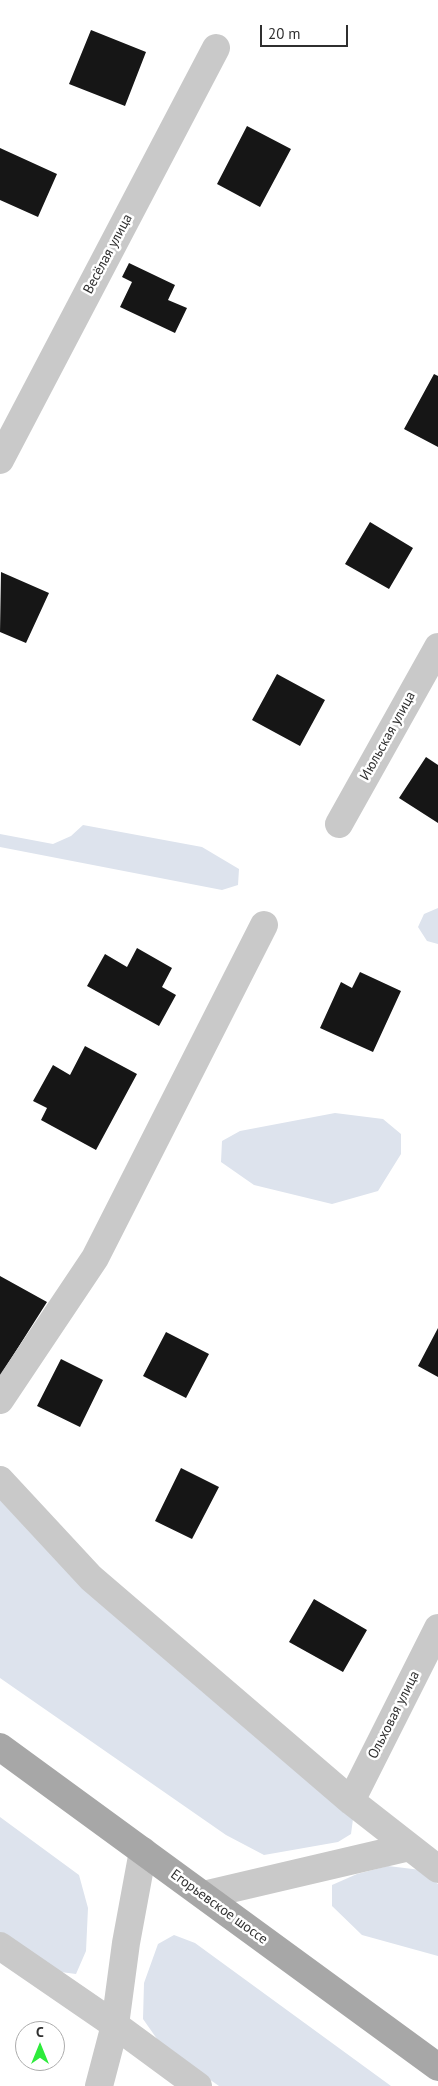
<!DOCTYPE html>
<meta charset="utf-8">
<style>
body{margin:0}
#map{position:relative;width:438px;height:2086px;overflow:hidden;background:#fff;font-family:"PT Sans",sans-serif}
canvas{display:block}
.north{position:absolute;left:15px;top:2021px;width:50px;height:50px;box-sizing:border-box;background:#fff;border:1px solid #acacac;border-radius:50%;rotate:0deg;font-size:14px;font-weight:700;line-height:20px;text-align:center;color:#2f2f2f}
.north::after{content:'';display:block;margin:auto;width:18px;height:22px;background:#2deb3b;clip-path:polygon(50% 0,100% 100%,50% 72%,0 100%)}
.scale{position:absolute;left:260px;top:25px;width:88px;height:22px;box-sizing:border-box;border:2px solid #2f2f2f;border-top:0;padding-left:6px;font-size:15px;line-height:18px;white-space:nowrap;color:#2f2f2f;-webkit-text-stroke:4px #fff;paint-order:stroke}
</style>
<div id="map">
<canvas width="438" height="2086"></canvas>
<div class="north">С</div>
<div class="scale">20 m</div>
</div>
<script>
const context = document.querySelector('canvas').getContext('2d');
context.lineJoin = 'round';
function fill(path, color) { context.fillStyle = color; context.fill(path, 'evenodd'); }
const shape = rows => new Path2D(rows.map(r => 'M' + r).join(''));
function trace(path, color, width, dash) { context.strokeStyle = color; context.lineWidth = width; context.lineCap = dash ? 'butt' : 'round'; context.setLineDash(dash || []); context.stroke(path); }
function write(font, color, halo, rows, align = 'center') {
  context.font = font + ' "PT Sans",sans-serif'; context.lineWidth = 5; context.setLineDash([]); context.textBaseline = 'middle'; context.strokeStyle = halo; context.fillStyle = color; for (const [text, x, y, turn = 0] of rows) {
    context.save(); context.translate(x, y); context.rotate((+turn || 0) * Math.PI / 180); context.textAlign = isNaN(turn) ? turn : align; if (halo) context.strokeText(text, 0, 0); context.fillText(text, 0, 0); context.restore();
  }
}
const green = shape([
 [83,825,202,847,239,869,238,885,222,890,0,847,0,834,53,844,71,836],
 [438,908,438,944,427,941,418,927,424,914],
 [335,1113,383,1119,401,1134,401,1154,378,1191,332,1204,254,1185,221,1162,222,1141,240,1131],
 [0,1498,353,1819,351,1834,338,1842,264,1855,226,1835,0,1678],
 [0,1817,79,1875,88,1908,86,1951,76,1974,53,1971,0,1937],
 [388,1866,421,1870,438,1884,438,1956,362,1935,332,1906,332,1885,357,1874],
 [174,1935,195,1943,391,2086,219,2086,162,2046,143,2019,144,1983,158,1944]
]);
const building = shape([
 [91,30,146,52,125,106,69,84],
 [247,126,291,149,260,207,217,184],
 [0,148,57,174,38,217,0,200],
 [129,263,175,285,168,300,187,308,175,333,120,307,132,282,122,277],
 [434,374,438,376,438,447,404,429],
 [370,522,413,548,389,589,345,564],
 [1,572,49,593,26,643,0,632],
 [277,674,325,700,300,746,252,720],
 [426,757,438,765,438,823,399,798],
 [137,948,172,968,162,987,176,995,159,1026,87,986,105,954,127,967],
 [360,972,401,991,373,1052,320,1028,341,982,352,988],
 [85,1046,137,1074,96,1150,41,1120,47,1108,33,1101,53,1065,70,1075],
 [0,1276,47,1302,0,1376],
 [438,1328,438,1377,418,1366],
 [166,1332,209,1354,186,1398,143,1376],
 [61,1359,103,1380,80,1427,37,1406],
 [181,1468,219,1487,192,1539,155,1521],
 [314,1599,367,1630,343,1672,289,1642]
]);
const minor = shape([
 [0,460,216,48],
 [339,824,438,647],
 [0,1400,95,1258,264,925],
 [0,1480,91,1578,351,1801,438,1869],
 [351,1801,438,1628],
 [204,1895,409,1847],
 [0,1946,115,2025,198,2086],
 [99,2086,115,2025,126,1943,143,1851]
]);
const major = shape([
 [0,1747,438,2067]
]);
const streetNames = [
 ["Весёлая улица",108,254,-62],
 ["Июльская улица",388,736,-61],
 ["Ольховая улица",394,1715,-63],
 ["Егорьевское шоссе",219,1907,36]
];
fill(green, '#dde3ed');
fill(building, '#161616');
trace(minor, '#c9c9c9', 28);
trace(major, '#a7a7a7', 28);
write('14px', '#2f2f2f', '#fff', streetNames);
</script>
